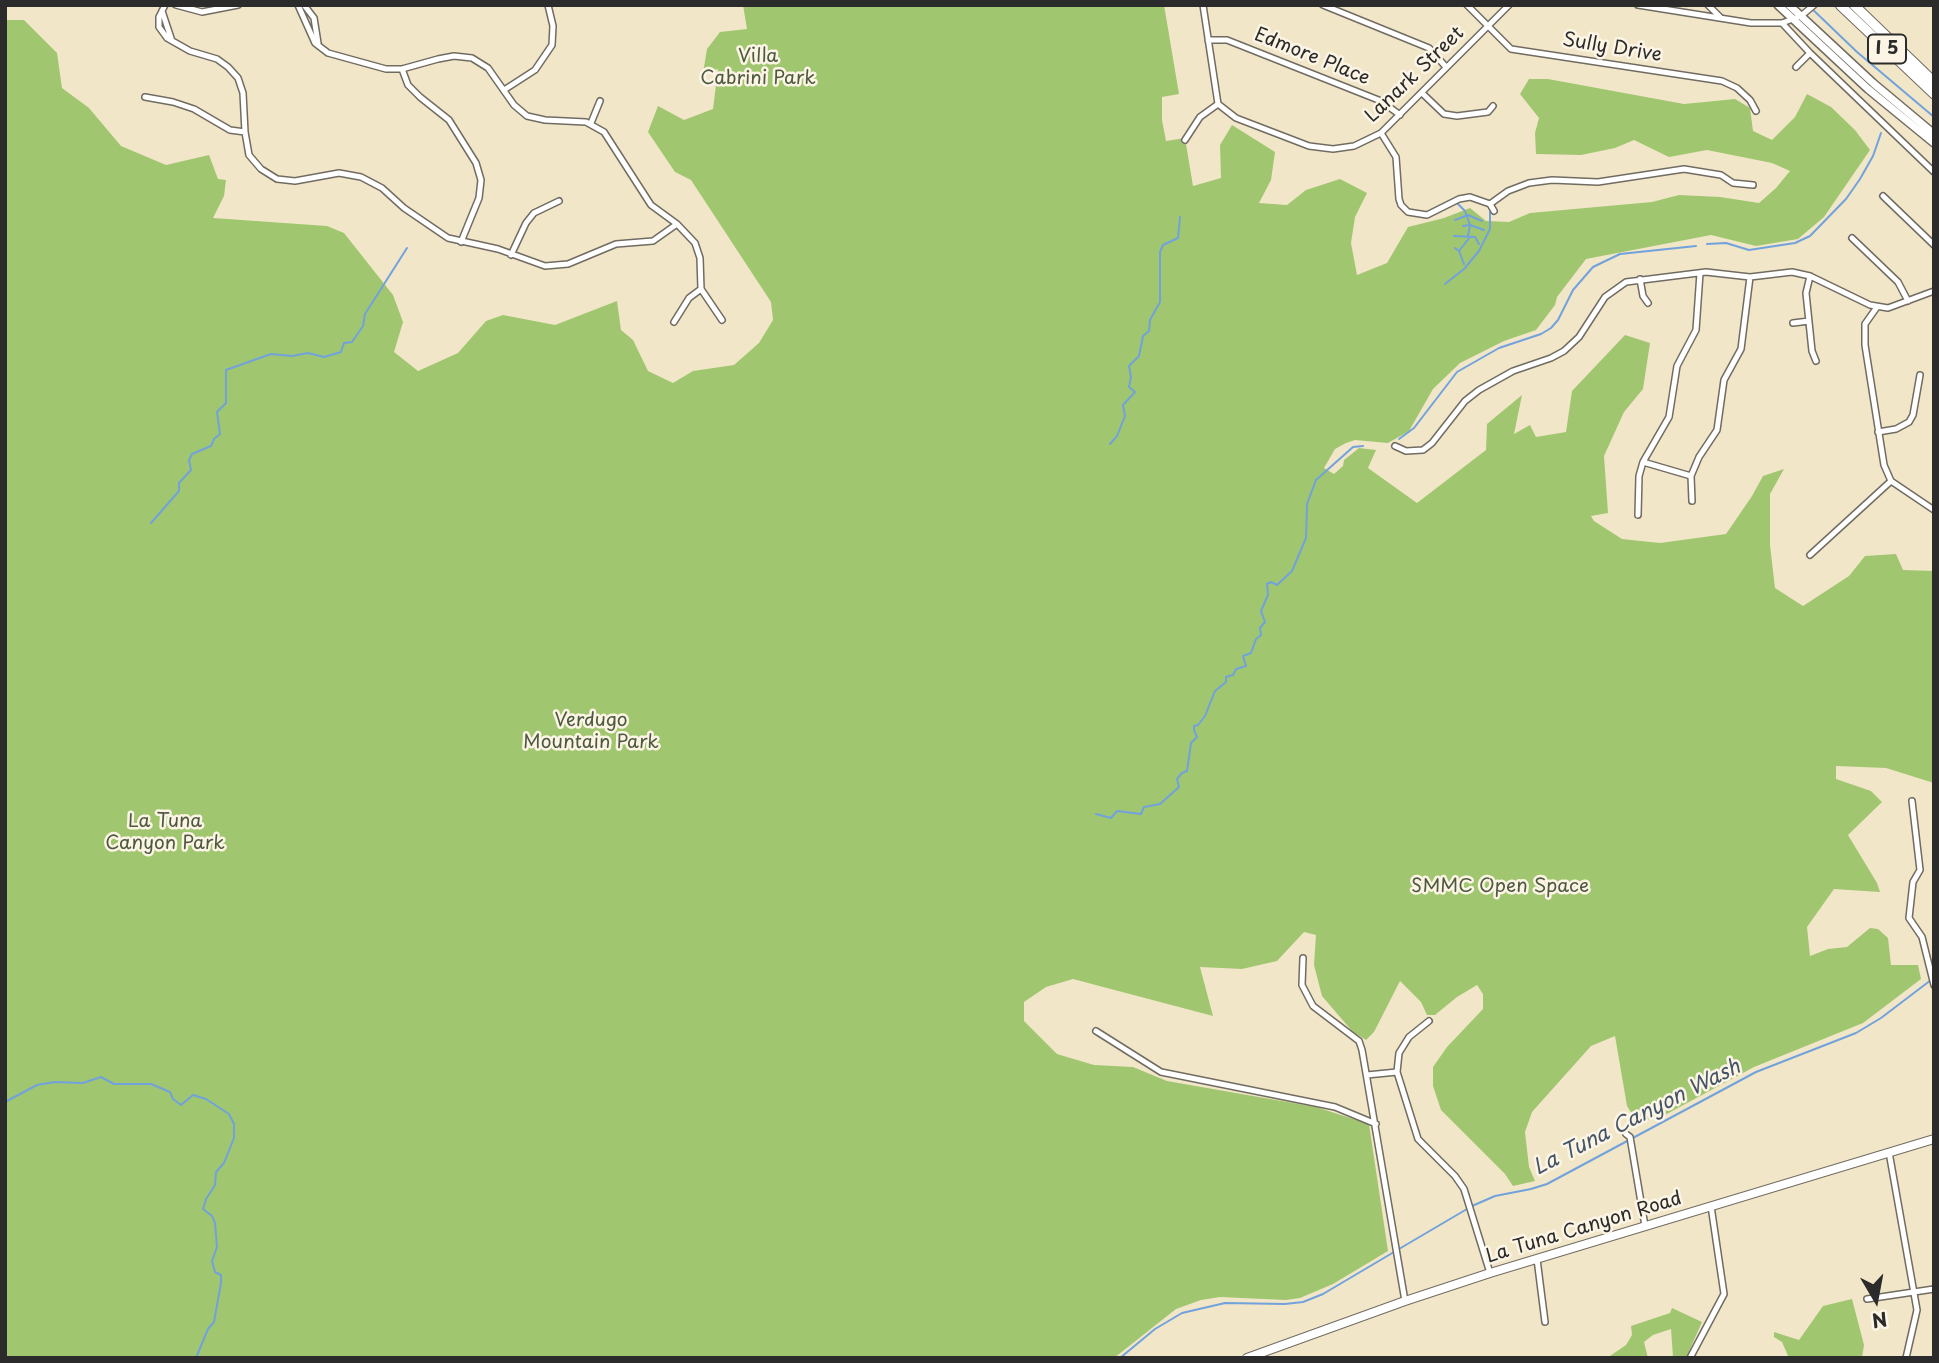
<!DOCTYPE html>
<style>
body{margin:0}
#map{position:relative;width:1939px;height:1363px;overflow:hidden;background:#f2e6c9;font-family:"Playpen Sans",sans-serif}
canvas{display:block}
.frame{position:absolute;inset:0;border:7px solid #2b2b2b;pointer-events:none}
.north{position:absolute;left:1841px;top:1265px;width:70px;height:70px;-webkit-text-stroke:5px #fcf5e5;paint-order:stroke;rotate:170deg;font-size:19px;font-weight:700;line-height:28px;text-align:center;color:#2b2b2b}
.north::after{content:'';display:block;margin:auto;width:24px;height:32px;background:#2b2b2b;clip-path:polygon(50% 0,100% 100%,50% 72%,0 100%)}
</style>
<div id="map">
<canvas width="1939" height="1363"></canvas>
<div class="frame"></div>
<div class="north">N</div>
</div>
<script>
const context = document.querySelector('canvas').getContext('2d');
context.lineJoin = 'round';
function fill(path, color) { context.fillStyle = color; context.fill(path, 'evenodd'); }
const shape = rows => new Path2D(rows.map(r => 'M' + r).join(''));
function trace(path, color, width, dash) { context.strokeStyle = color; context.lineWidth = width; context.lineCap = dash ? 'butt' : 'round'; context.setLineDash(dash || []); context.stroke(path); }
function write(font, color, halo, rows, align = 'center') {
  context.font = font + ' "Playpen Sans",sans-serif'; context.lineWidth = 5; context.setLineDash([]); context.textBaseline = 'middle'; context.strokeStyle = halo; context.fillStyle = color; for (const [text, x, y, turn = 0] of rows) {
    context.save(); context.translate(x, y); context.rotate((+turn || 0) * Math.PI / 180); context.textAlign = isNaN(turn) ? turn : align; if (halo) context.strokeText(text, 0, 0); context.fillText(text, 0, 0); context.restore();
  }
}
const green = shape([
 [743,5,1164,5,1179,94,1162,97,1162,120,1166,141,1185,138,1193,186,1221,178,1220,145,1232,125,1275,152,1271,180,1259,203,1287,205,1306,190,1340,179,1367,193,1355,217,1351,243,1357,275,1387,263,1408,227,1444,218,1470,208,1486,221,1509,222,1530,213,1652,202,1679,195,1720,197,1759,203,1776,188,1790,171,1772,163,1707,150,1669,157,1634,140,1615,148,1581,155,1536,154,1535,133,1539,118,1520,94,1529,79,1548,79,1684,104,1735,99,1750,108,1753,131,1772,140,1795,117,1807,94,1831,107,1855,130,1870,150,1824,217,1798,239,1756,246,1711,235,1586,259,1557,297,1555,305,1536,330,1504,341,1460,363,1433,389,1409,431,1388,443,1355,440,1346,443,1335,449,1324,468,1334,474,1343,466,1344,460,1359,448,1376,450,1368,468,1417,503,1486,450,1487,424,1522,395,1514,434,1530,425,1536,437,1566,432,1572,391,1625,335,1650,343,1643,389,1624,412,1604,456,1608,513,1591,516,1594,521,1622,539,1660,543,1726,534,1752,496,1763,476,1784,469,1770,494,1770,545,1775,588,1803,606,1849,576,1865,556,1896,554,1903,570,1934,571,1934,783,1886,768,1836,766,1836,779,1871,791,1882,802,1848,835,1877,883,1880,892,1834,889,1807,927,1810,956,1828,949,1847,947,1870,928,1878,929,1888,938,1891,965,1918,965,1921,979,1863,1023,1754,1067,1663,1116,1642,1121,1634,1117,1627,1106,1615,1036,1591,1046,1532,1112,1525,1132,1529,1167,1535,1181,1513,1186,1505,1174,1441,1110,1433,1086,1433,1067,1447,1047,1483,1009,1483,994,1477,985,1457,997,1435,1015,1427,1015,1421,1002,1400,981,1374,1032,1366,1040,1352,1031,1322,996,1314,965,1316,935,1304,932,1277,961,1242,969,1200,967,1213,1016,1073,979,1046,987,1024,1002,1024,1021,1057,1054,1094,1065,1133,1067,1167,1081,1316,1107,1369,1124,1388,1251,1333,1284,1300,1298,1286,1300,1220,1297,1201,1300,1176,1309,1114,1358,5,1358,5,20,24,20,57,53,62,88,89,108,121,146,166,165,209,155,218,179,226,180,224,196,213,218,327,226,344,233,393,295,403,322,394,352,418,371,458,353,486,321,503,315,555,325,617,301,621,330,633,340,648,371,673,383,693,371,734,365,759,343,773,320,771,302,691,180,675,172,648,132,658,106,684,120,713,109,718,69,703,73,707,49,720,32,747,29],
 [1852,1299,1864,1345,1862,1358,1789,1358,1782,1342,1774,1337,1774,1332,1799,1340,1823,1306],
 [1672,1308,1702,1322,1686,1358,1673,1357,1671,1329,1653,1335,1644,1342,1648,1358,1607,1358,1626,1345,1632,1335,1631,1326,1670,1313]
]);
const stream = shape([
 [1808,5,1857,52,1934,117],
 [1457,203,1465,211,1470,225,1468,236],
 [1455,220,1468,215,1482,221],
 [1463,226,1470,225,1484,230],
 [1454,236,1475,237,1479,244],
 [1707,244,1726,243,1749,250,1795,243,1810,236,1846,199,1860,179,1873,156,1881,133],
 [1455,248,1459,251,1464,264],
 [1459,251,1470,237],
 [1445,284,1464,269,1479,251,1490,229,1490,212],
 [1399,439,1414,428,1457,372,1499,348,1541,334,1551,328,1558,320,1573,290,1593,267,1620,254,1696,246],
 [1110,444,1117,436,1125,416,1123,405,1135,392,1129,387,1131,377,1129,366,1139,356,1143,336,1149,331,1150,320,1160,302,1160,252,1163,245,1178,238,1180,217],
 [151,523,179,491,179,483,191,470,189,460,192,454,211,446,214,439,220,434,217,412,226,403,226,370,271,354,292,356,308,353,324,357,341,352,344,343,352,342,363,326,365,314,407,248],
 [1096,814,1111,818,1117,811,1141,814,1144,807,1160,804,1179,787,1177,779,1182,773,1187,771,1191,743,1197,737,1194,730,1194,726,1198,725,1205,716,1215,691,1226,682,1226,677,1233,675,1236,669,1246,666,1243,656,1251,653,1256,639,1261,635,1260,628,1265,622,1261,611,1268,595,1267,584,1271,582,1277,585,1292,571,1306,538,1307,504,1316,480,1353,447,1363,446],
 [5,1102,37,1085,55,1082,83,1083,101,1077,114,1084,151,1084,170,1092,173,1099,181,1105,193,1095,206,1099,229,1114,234,1124,234,1138,224,1163,216,1172,215,1185,206,1199,203,1209,212,1216,215,1223,217,1247,212,1261,215,1272,221,1275,221,1283,214,1322,208,1329,196,1358],
 [1472,1206,1495,1196,1531,1189,1547,1184,1756,1072,1856,1033,1881,1018,1931,980],
 [1399,1249,1467,1209],
 [1120,1358,1155,1329,1182,1313,1225,1303,1285,1304,1303,1302,1323,1294,1394,1252]
]);
const street = shape([
 [165,5,159,17,159,27,167,38,190,51,217,59,228,67,238,78,243,93,245,132,249,155,261,169,277,179,295,181,339,173,361,177,382,188,404,208,448,238,498,249,545,266,568,264,616,244,653,241,677,224],
 [176,5,202,12,238,5],
 [298,5,315,43,328,53,386,69,402,69,438,59,454,56,472,58,488,68,514,105,527,116,545,120,586,122,604,132,651,205,677,224,695,243,700,258,701,289,722,320],
 [304,5,314,18,318,43],
 [1323,5,1429,48,1446,67],
 [1467,5,1511,49,1722,81,1737,88,1750,100,1756,111],
 [1638,5,1751,23,1782,23,1801,16,1814,5],
 [1708,5,1720,17],
 [162,11,172,41],
 [1782,23,1810,53,1934,172],
 [1208,40,1227,40,1381,101,1400,115],
 [1796,67,1810,53],
 [402,69,408,85,420,97,449,120,476,163,481,180,479,198,461,242],
 [504,90,535,70,552,45,553,26,548,5],
 [1422,93,1444,114,1457,116,1488,112,1493,106],
 [145,97,173,102,194,109,230,130,245,132],
 [1218,104,1236,118,1309,146,1333,149,1354,146,1381,133,1509,5],
 [591,123,600,101],
 [1381,133,1396,157,1399,199,1401,205,1408,212,1427,215,1459,199,1470,197,1490,204,1494,211],
 [1185,140,1200,117,1218,104,1203,5],
 [1883,196,1934,245],
 [1490,204,1508,191,1529,183,1552,180,1598,182,1684,169,1721,175,1733,183,1753,185],
 [1852,238,1898,282,1908,301],
 [511,255,526,223,534,213,559,201],
 [1810,276,1806,293,1812,351,1816,361],
 [1640,279,1643,296,1648,303],
 [1877,307,1865,324,1865,345,1884,465,1891,481,1934,510],
 [674,322,689,298,701,289],
 [1793,323,1809,321],
 [1878,432,1896,429,1909,422,1913,415,1920,375],
 [1395,446,1406,451,1423,450,1432,443,1465,401,1479,390,1513,371,1551,358,1564,351,1579,337,1605,297,1626,282,1706,272,1750,277,1792,272,1810,276,1870,305,1888,308,1934,291],
 [1643,462,1691,476],
 [1692,501,1691,476,1699,457,1717,430,1724,380,1741,349,1750,277],
 [1638,515,1639,476,1643,462,1669,417,1677,366,1696,330,1700,273],
 [1810,555,1891,481],
 [1912,801,1920,870,1913,882,1909,918,1922,937,1934,985],
 [1303,958,1302,985,1313,1006,1359,1041,1362,1050,1405,1301],
 [1429,1021,1409,1037,1399,1053,1397,1072,1418,1139,1455,1176,1464,1189,1490,1273],
 [1096,1031,1161,1072,1335,1107,1376,1124],
 [1367,1075,1397,1072],
 [1626,1134,1630,1137,1645,1226],
 [1889,1152,1917,1310,1906,1358],
 [1537,1259,1545,1322],
 [1867,1299,1934,1289],
 [1690,1358,1724,1294,1711,1206]
]);
const secondary = shape([
 [1778,5,1868,89,1934,143],
 [1789,5,1873,83,1934,134]
]);
const primary = shape([
 [1247,1358,1405,1301,1490,1273,1934,1139]
]);
const highway = shape([
 [1840,5,1934,94],
 [1854,5,1934,82]
]);
const shields = [
 [1887,49,38]
];
const shieldNames = [
 ["I 5",1887,49]
];
const streetNames = [
 ["Sully Drive",1612,48,9],
 ["Edmore Place",1312,57,22],
 ["Lanark Street",1415,75,-44],
 ["La Tuna Canyon Road",1584,1228,-17]
];
const parkNames = [
 ["Villa",758,57],
 ["Cabrini Park",758,79],
 ["Verdugo",591,721],
 ["Mountain Park",591,743],
 ["La Tuna",165,822],
 ["Canyon Park",165,844],
 ["SMMC Open Space",1500,887]
];
const waterNames = [
 ["La Tuna Canyon Wash",1637,1118,-27]
];
fill(green, '#a1c670');
trace(stream, '#71a2dc', 2);
trace(street, '#716c62', 8);
trace(secondary, '#716c62', 10);
trace(primary, '#716c62', 10);
trace(highway, '#716c62', 11);
trace(street, '#fff', 5);
trace(secondary, '#fff', 7);
trace(primary, '#fff', 8);
trace(highway, '#fff', 9);
for (const [x, y, w] of shields) { const box = new Path2D(); box.roundRect(x - w / 2, y - 14.5, w, 29, 5); context.fillStyle = '#fcf5e5'; context.fill(box); trace(box, '#2b2b2b', 2); }
write('bold 18px', '#2b2b2b', null, shieldNames);
write('19px', '#2b2b2b', '#fcf5e5', streetNames);
write('19px', '#4e5a40', '#fcf5e5', parkNames);
write('italic 21px', '#445569', '#fcf5e5', waterNames);
</script>
